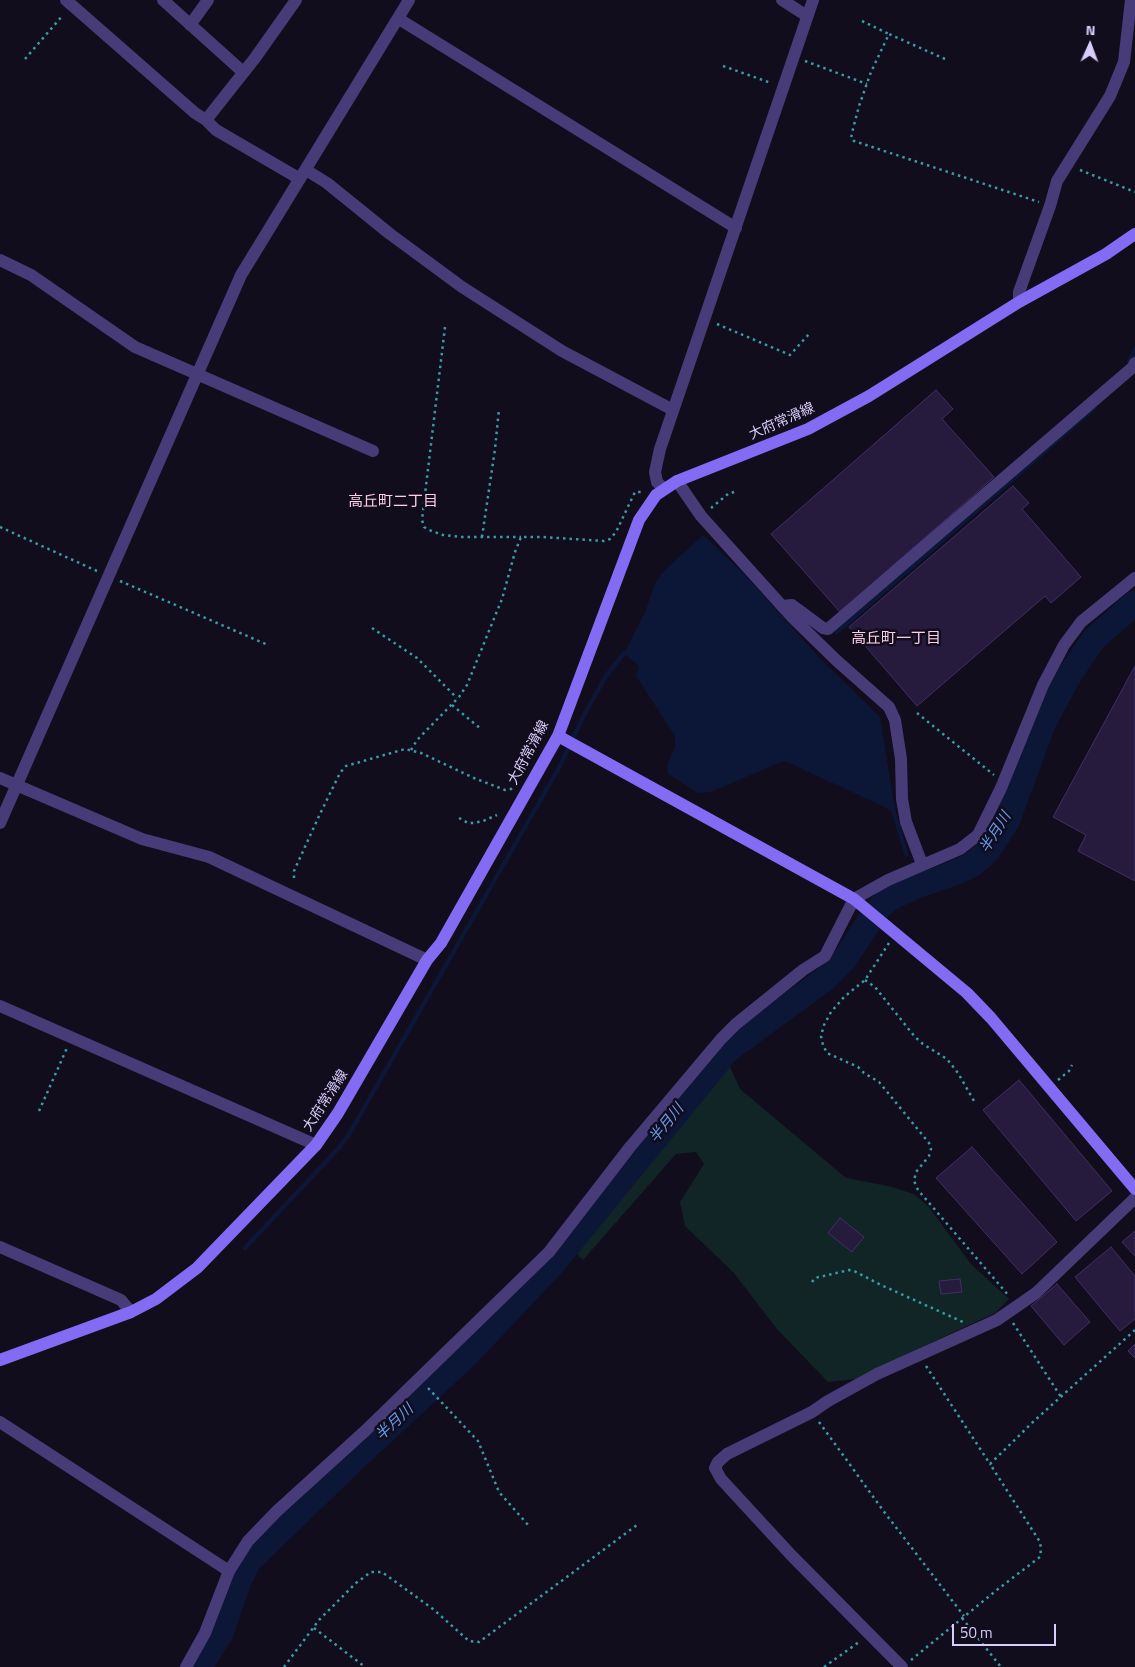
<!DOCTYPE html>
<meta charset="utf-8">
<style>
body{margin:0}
#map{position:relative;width:1135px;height:1667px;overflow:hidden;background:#120d1d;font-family:"Titillium Web",sans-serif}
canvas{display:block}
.north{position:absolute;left:1065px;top:20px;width:50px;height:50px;-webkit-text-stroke:4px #120d1d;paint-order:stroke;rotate:2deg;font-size:14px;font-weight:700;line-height:20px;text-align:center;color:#d9cdfb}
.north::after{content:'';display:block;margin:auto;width:18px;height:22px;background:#d9cdfb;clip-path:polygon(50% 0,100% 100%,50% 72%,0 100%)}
.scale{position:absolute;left:952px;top:1624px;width:104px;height:22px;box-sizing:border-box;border:2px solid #d9cdfb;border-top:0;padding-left:6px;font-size:15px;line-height:18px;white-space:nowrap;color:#d9cdfb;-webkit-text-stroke:4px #120d1d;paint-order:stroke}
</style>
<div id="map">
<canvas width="1135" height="1667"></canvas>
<div class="north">N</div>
<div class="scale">50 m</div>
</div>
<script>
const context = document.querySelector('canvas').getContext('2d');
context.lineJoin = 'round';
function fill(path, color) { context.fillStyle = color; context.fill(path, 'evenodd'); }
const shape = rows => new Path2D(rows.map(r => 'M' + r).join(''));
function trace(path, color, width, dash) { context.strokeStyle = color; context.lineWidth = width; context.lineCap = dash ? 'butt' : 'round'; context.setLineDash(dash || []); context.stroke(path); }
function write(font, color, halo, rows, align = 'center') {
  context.font = font + ' "Titillium Web","Noto Sans JP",sans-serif'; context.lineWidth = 5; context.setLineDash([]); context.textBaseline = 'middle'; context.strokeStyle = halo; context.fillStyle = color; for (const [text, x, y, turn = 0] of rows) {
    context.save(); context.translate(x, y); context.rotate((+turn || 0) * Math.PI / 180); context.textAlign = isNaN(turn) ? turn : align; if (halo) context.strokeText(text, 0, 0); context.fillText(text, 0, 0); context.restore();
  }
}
const green = shape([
 [726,1058,740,1089,846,1178,888,1186,914,1194,928,1206,971,1264,1009,1299,995,1313,941,1338,855,1379,828,1382,776,1328,734,1273,685,1226,680,1202,704,1164,696,1152,676,1154,583,1260,574,1251]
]);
const water = shape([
 [703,535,747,577,817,655,880,717,895,809,909,856,905,857,891,810,787,762,781,762,711,792,698,793,668,774,667,766,675,746,675,736,636,676,639,666,624,653,645,612,656,581,666,569]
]);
const stream = shape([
 [1129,361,1135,349],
 [837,632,1094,408],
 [245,1248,337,1150,348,1136,560,766,584,715,606,676,624,653,629,653]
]);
const river = shape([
 [200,1667,221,1633,238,1584,248,1562,363,1451,467,1355,552,1265,727,1051,825,979,844,960,877,910,887,900,914,887,952,874,972,865,987,852,1007,822,1044,722,1070,674,1094,639,1135,603]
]);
const building = shape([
 [936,390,953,409,942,419,994,477,840,612,771,534,936,390],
 [1013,486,1029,503,1022,509,1081,577,1051,603,1045,596,917,706,849,627,1013,486],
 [1135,666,1135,881,1078,851,1086,835,1053,817,1135,666],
 [1019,1080,1112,1191,1076,1221,983,1110,1019,1080],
 [972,1147,1057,1242,1022,1274,936,1178,972,1147],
 [840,1218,864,1237,852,1252,828,1233,840,1218],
 [1135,1231,1135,1256,1122,1242,1135,1231],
 [1111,1247,1135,1276,1135,1319,1120,1331,1075,1277,1111,1247],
 [960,1279,962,1292,941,1294,939,1281,960,1279],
 [1057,1284,1090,1322,1064,1345,1031,1306,1057,1284],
 [1135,1344,1135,1358,1128,1351,1135,1344]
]);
const path = shape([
 [862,21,889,34],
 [25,59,63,15],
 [945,59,889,34,871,72,859,106,853,129,851,138,854,141,1039,202],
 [805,61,867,84],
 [723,66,771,83],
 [1080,170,1135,192],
 [717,324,790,355,809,334],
 [445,327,423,511,422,520,424,527,429,530,443,535,461,537,521,537],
 [711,508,728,494,737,491],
 [0,527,97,571],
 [482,537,495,449,499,409],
 [120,581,268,645],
 [372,628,417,658,457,698],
 [452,705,481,729],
 [917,713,994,775],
 [411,750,417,740,459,697,467,685,502,599,515,552,521,537,542,537,604,541,610,539,616,532,635,492,643,492],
 [459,818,468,823,474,823,483,821,497,815],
 [294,878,294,871,319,816,340,773,346,766,405,749,421,753,474,778,505,790,511,789,514,786],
 [889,943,865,980,844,997,831,1012,824,1025,821,1036,823,1045,827,1053,858,1067,864,1073,879,1082,929,1143,931,1149,929,1156,916,1172,914,1181,918,1190,1009,1296],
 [865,980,875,987,915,1037,923,1044,947,1059,958,1073,974,1101],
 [1058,1080,1069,1071,1072,1065],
 [39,1111,67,1048],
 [812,1282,815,1278,849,1270,854,1271,881,1285,963,1322],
 [1013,1323,1061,1397],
 [926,1366,990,1464,1034,1421,1135,1330],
 [428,1388,478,1441,499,1492,529,1526],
 [819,1422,885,1513,964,1616],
 [962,1618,1001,1667],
 [314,1628,365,1667],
 [911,1660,998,1589,1040,1557,1041,1549,1040,1542,990,1464],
 [284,1667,319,1620,356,1583,371,1572,382,1572,433,1609,469,1641,479,1642,637,1525],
 [824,1667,859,1642]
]);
const street = shape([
 [66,0,195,113,206,120],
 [163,0,243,72],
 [296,0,255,58,206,120,216,130,300,179],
 [782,0,807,16],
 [399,19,736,228],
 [190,25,208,0],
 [306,170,327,183,390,234,462,287,562,351,673,410],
 [0,260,31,275,135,347,373,451],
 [1019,302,1019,292,1050,206,1057,181,1110,96,1124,62,1131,0],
 [677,481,701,516,792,617,836,660,889,707,895,720,901,759,902,799,906,822,922,864],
 [664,489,657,482,655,472,660,449,813,0],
 [782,606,792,605,823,628,828,629,1133,367,1135,363],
 [0,778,142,839,209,857,427,960],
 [0,823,241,275,409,0],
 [0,1006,316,1145],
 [0,1247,121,1300,131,1312],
 [0,1422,229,1571],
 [186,1667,205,1633,229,1571,248,1541,277,1511,365,1431,549,1252,630,1147,721,1039,736,1024,803,970,825,956,854,899,888,880,960,849,978,835,1001,788,1043,685,1064,645,1081,622,1135,578],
 [902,1667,792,1556,721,1479,715,1468,718,1462,727,1454,812,1412,828,1401,877,1374,997,1320,1036,1293,1135,1198]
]);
const secondary = shape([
 [558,736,854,899,967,993,991,1018,1135,1189],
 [0,1360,131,1312,156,1299,197,1268,316,1145,338,1113,427,960,441,943,558,736,639,520,656,495,677,481,808,429,869,396,1019,302,1106,254,1135,234]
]);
const streetNames = [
 ["大府常滑線",782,422,-24],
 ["大府常滑線",529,753,-62],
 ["大府常滑線",326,1101,-57]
];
const neighbourhoodNames = [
 ["高丘町二丁目",393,502],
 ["高丘町一丁目",896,639]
];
const waterNames = [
 ["半月川",996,833,-58],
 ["半月川",667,1124,-51],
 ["半月川",395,1423,-43]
];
fill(green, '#112426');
fill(water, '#0c1637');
trace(stream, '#0c1637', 4.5);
trace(river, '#0c1637', 25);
fill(building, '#261b3c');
trace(building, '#422f66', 1);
trace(path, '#379ca5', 2.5, [2.5, 4]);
trace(street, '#473c78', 12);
trace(secondary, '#836cf3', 12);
write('14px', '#d9cdfb', '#120d1d', streetNames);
write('15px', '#fbcfe5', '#120d1d', neighbourhoodNames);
write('italic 15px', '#649cf2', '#120d1d', waterNames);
</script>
